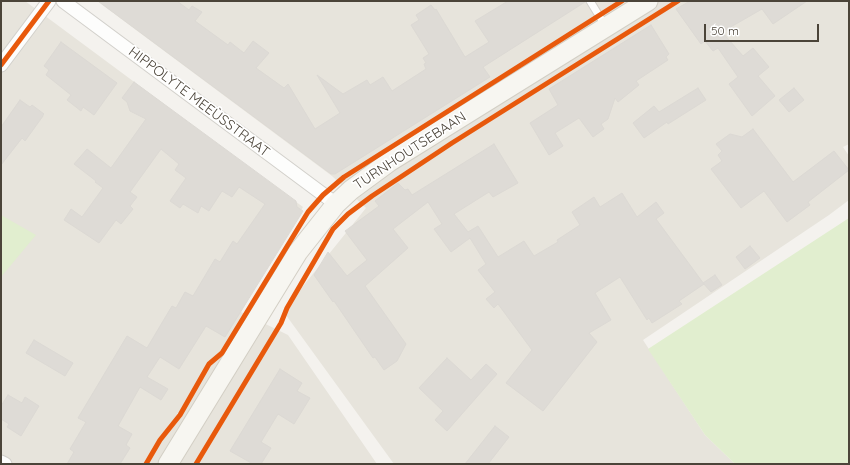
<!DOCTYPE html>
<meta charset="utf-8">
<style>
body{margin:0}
#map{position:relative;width:850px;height:465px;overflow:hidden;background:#f4f2ee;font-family:Quicksand,sans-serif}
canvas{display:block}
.frame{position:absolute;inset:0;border:2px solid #4b4439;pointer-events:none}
.scale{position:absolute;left:704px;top:24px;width:115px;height:18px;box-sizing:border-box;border:2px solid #4b4439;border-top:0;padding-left:5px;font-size:12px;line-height:14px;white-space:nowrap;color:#4b4439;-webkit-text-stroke:3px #fff;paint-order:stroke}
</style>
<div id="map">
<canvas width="850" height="465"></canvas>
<div class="frame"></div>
<div class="scale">50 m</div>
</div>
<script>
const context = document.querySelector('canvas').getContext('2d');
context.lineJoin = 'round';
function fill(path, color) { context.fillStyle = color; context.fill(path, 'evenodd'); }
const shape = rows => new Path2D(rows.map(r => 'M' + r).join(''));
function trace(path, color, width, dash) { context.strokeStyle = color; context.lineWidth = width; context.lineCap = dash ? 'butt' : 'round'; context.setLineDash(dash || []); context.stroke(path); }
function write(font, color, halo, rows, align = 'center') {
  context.font = font + ' Quicksand,sans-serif'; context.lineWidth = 3.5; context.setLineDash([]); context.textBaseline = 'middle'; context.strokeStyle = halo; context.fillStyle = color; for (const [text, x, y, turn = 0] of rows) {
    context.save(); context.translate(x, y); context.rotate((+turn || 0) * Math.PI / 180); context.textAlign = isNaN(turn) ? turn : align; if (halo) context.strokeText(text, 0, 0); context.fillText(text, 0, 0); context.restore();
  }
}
const residential = shape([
 [1,1,25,1,303,207,241,312,288,335,377,464,1,464],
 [97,1,849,1,849,144,843,147,849,156,849,200,829,215,643,340,705,435,735,464,394,464,283,311,366,208,332,176]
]);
const green = shape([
 [1,215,36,235,1,277],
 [849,218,849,464,735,464,705,435,648,349]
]);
const building = shape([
 [98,1,177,1,189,10,192,6,202,12,195,21,228,45,230,42,244,53,253,41,269,53,256,68,284,88,288,84,315,129,340,113,317,75,343,94,367,80,370,85,383,77,392,91,426,69,424,64,426,63,423,58,429,54,411,25,419,20,416,15,431,5,435,10,436,9,465,57,489,42,475,21,508,1,585,1,585,2,483,67,490,77,335,174,331,174,98,1],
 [690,1,807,1,773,24,762,9,722,32,743,56,753,48,769,67,758,76,775,96,752,116,729,84,738,77,718,48,713,51,705,41,701,44,676,9,690,1],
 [651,25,669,54,666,57,668,60,636,81,639,85,618,102,615,98,608,119,601,124,604,129,593,137,579,118,555,133,563,146,549,155,530,123,558,105,549,89,651,25],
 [61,42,117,83,94,115,83,107,81,111,67,100,71,95,46,75,49,70,44,66,61,42],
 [134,82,296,201,297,207,303,211,225,337,206,326,179,369,160,357,147,377,168,389,161,400,140,387,118,426,132,434,126,445,130,448,120,464,67,464,74,452,70,449,86,422,78,418,127,336,147,348,172,306,176,308,185,292,193,296,215,259,220,262,233,241,237,244,265,204,239,187,232,197,222,191,209,211,201,206,198,213,183,204,180,208,170,201,186,178,175,170,179,164,161,149,130,192,137,197,130,206,133,209,121,224,116,220,99,243,64,220,71,209,82,217,103,188,95,182,96,181,74,164,87,149,111,168,146,119,130,111,127,102,122,98,134,82],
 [698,88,706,100,668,124,667,122,644,138,633,123,654,106,659,112,698,88],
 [794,88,804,100,789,112,779,100,794,88],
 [20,100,30,107,32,105,44,114,43,115,43,116,25,141,22,138,1,165,1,127,20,100],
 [753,129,793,182,834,151,849,170,808,202,810,205,787,222,764,191,741,208,711,169,722,161,718,155,722,151,716,144,730,134,742,137,753,129],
 [494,144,518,183,493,197,489,192,454,214,468,232,478,226,498,257,524,241,534,256,558,242,557,240,580,225,572,212,594,197,600,207,622,193,637,217,656,202,664,213,656,219,704,284,679,301,682,304,652,323,649,318,647,320,620,277,595,293,611,320,589,333,597,342,543,411,506,383,532,350,498,304,494,308,486,299,495,292,478,270,486,264,470,238,451,252,434,229,442,224,428,202,393,229,408,248,365,286,406,344,397,361,384,370,375,357,373,358,334,301,333,302,314,275,328,252,347,276,367,260,345,231,379,206,375,201,398,183,405,190,408,189,412,195,494,144],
 [750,246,760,258,745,269,736,257,750,246],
 [715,275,722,285,711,292,703,283,715,275],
 [34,340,73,363,65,376,26,353,34,340],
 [447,358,471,380,486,364,497,374,447,431,435,420,443,411,419,388,447,358],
 [280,369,302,383,297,391,310,398,294,424,278,414,261,442,271,448,261,464,253,464,230,451,280,369],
 [8,395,22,403,25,397,39,406,21,436,7,427,9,424,1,419,1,406,8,395],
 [495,426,509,437,488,464,465,464,495,426]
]);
const service = shape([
 [590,1,606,27]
]);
const minor = shape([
 [63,1,336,204],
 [1,65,49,1],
 [1,462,5,464]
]);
const secondary = shape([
 [168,464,298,252,336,204,351,190,389,162,648,1]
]);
const cycleway = shape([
 [1,65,49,1],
 [146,464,160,440,180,415,209,364,222,353,308,212,323,195,344,177,622,1],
 [196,464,281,323,287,308,333,229,348,214,372,196,452,143,678,1]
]);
const streetNames = [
 ["HIPPOLYTE MEEÙSSTRAAT",199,102,37],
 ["TURNHOUTSEBAAN",410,151,-33]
];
fill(residential, '#e7e4dc');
fill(green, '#e1eecf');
fill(building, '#dedbd6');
trace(building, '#dcd9d4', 1);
trace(service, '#d2d0cb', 9);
trace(minor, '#d2d0cb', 15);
trace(secondary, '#d3cfc5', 21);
trace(service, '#fdfdfc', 7);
trace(minor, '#fdfdfc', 13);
trace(secondary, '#f7f6f1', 19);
trace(cycleway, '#e8590c', 5);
write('14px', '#4b4439', '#fff', streetNames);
</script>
